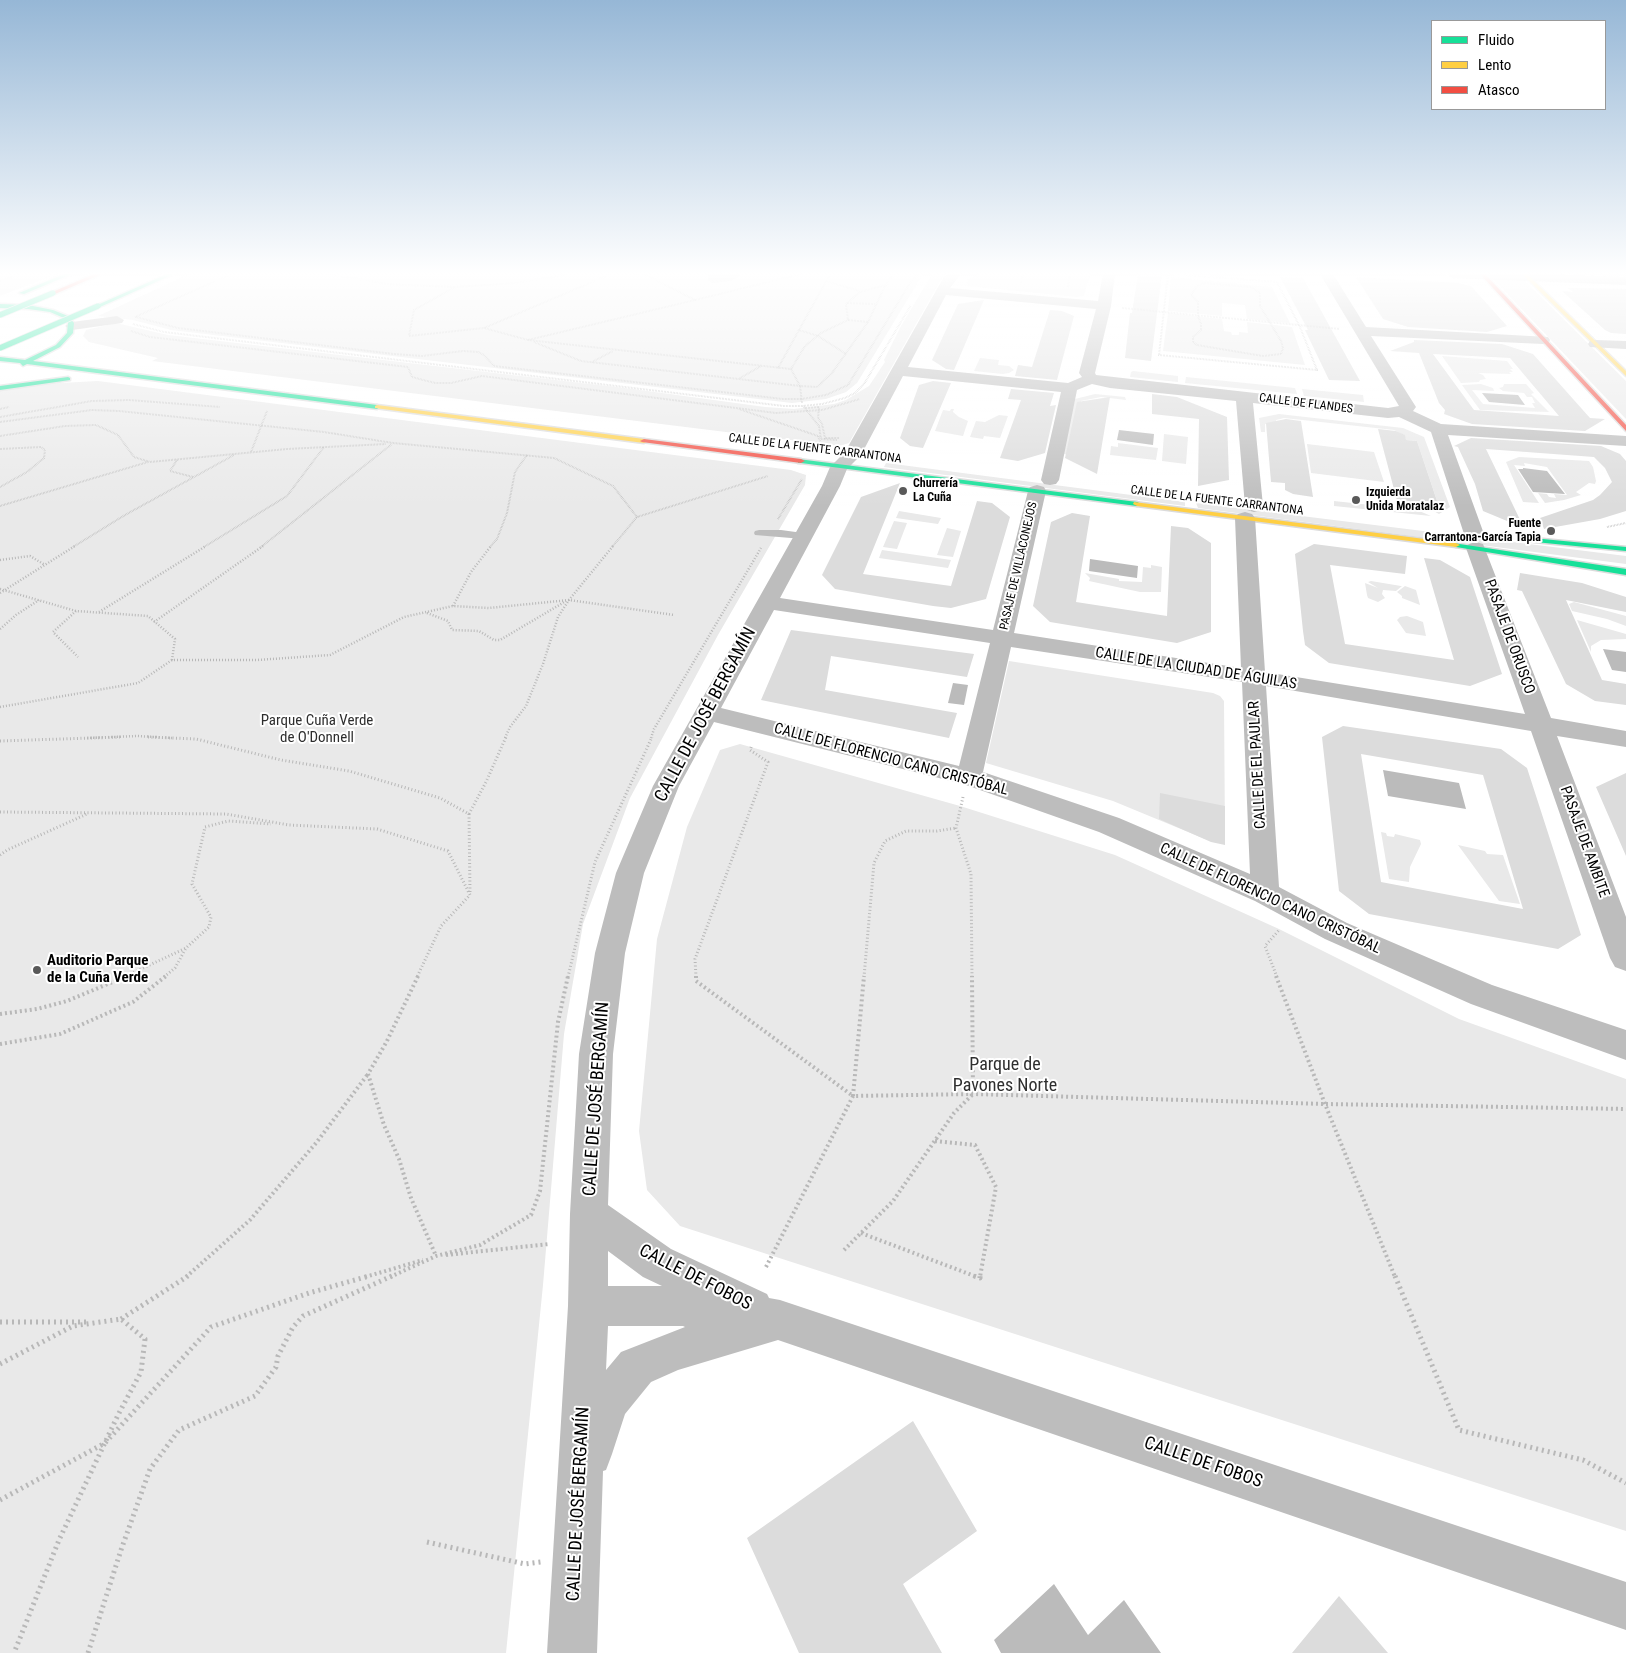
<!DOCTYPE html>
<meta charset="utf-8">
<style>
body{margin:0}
#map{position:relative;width:1626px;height:1653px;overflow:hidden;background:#fff;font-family:"Roboto Condensed",sans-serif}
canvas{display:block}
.legend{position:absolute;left:1431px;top:20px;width:175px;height:90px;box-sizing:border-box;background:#fff;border:1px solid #999;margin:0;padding:6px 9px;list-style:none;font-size:15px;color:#000}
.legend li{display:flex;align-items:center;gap:10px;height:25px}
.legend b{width:25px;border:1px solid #999}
</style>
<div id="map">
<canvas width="1626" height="1653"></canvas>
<ul class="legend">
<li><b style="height:6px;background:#16e098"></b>Fluido</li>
<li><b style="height:6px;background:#ffcf43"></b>Lento</li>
<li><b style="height:6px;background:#f24e42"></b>Atasco</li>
</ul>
</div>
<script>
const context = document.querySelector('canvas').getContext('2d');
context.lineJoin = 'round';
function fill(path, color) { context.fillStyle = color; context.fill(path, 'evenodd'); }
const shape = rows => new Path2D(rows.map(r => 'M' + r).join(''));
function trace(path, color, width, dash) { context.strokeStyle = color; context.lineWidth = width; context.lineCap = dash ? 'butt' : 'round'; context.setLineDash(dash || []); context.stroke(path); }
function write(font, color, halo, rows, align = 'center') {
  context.font = font + ' "Roboto Condensed",sans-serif'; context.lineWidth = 4; context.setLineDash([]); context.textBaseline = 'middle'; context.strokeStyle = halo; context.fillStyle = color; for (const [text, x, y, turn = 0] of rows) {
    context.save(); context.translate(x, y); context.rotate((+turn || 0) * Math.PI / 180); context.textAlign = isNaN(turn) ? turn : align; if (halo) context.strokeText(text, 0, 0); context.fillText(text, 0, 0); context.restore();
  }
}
const green = shape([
 [0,274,57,274,0,296],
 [189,274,923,274,857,383,846,392,826,399,792,403,171,330,133,320,98,316],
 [932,274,946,274,943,276,849,443,839,446,152,361,158,358,89,342,83,336,86,330,116,323,168,335,633,389,765,407,794,409,834,404,846,400,869,386,885,362,884,360,901,326],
 [982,274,1090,274,1084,296,1077,297,967,286,968,279],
 [1171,277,1272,287,1290,323,1247,319,1245,305,1222,303,1222,316,1168,311],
 [1493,279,1524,280,1626,381,1626,419],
 [1168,313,1222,319,1224,331,1231,332,1232,335,1239,335,1239,332,1248,333,1247,322,1292,327,1305,365,1163,351],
 [1442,356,1507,361,1513,369,1510,369,1513,372,1509,372,1511,374,1478,373,1483,375,1486,379,1480,380,1479,382,1461,383],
 [980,358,999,360,998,365,1009,366,1014,370,1009,373,1003,374,974,371],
 [1133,371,1178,376,1178,382,1130,377,1131,372],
 [1186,377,1295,388,1297,394,1185,383],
 [98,381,791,470,806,475,805,485,718,635,630,798,583,924,564,1034,543,1285,506,1653,0,1653,0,391,42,384],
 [1481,384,1493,388,1494,391,1472,390,1483,404,1535,408,1532,403,1535,403,1532,397,1527,397,1524,393,1503,391,1499,388,1503,387,1504,384,1526,384,1534,393,1531,394,1549,412,1480,410,1462,385],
 [1302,389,1363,395,1364,402,1304,396],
 [1095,394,1125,397,1126,400,1101,397,1081,401,1070,455,1063,454,1075,399],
 [951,409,954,409,953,412,959,417,968,421,963,436,935,431,943,410,950,411],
 [1279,414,1403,428,1424,437,1450,507,1439,514,1426,507,1437,501,1417,441,1406,440,1404,435,1394,430,1284,418,1276,420,1276,425,1265,424,1265,432,1261,432,1259,418],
 [999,415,1008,416,1000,438,984,436,983,439,970,437,976,421,985,422],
 [1164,434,1188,437,1186,464,1162,461],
 [1118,443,1158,448,1156,460,1110,455,1111,446,1118,447],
 [1307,444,1374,452,1384,482,1311,473],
 [1519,457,1589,461,1593,467,1596,481,1595,484,1589,483,1576,492,1581,495,1564,500,1545,503,1538,493,1547,494,1549,497,1556,498,1554,494,1567,495,1547,467,1524,463,1525,466,1514,465,1539,503,1523,502,1506,462],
 [886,463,1185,502,1185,506,884,467],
 [1334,501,1417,510,1431,516,1334,506],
 [1196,503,1626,556,1626,564,1198,508],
 [899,511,941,518,938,524,896,518],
 [894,521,907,523,897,549,883,547],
 [947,528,961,531,953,557,937,555],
 [882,550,951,560,948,568,879,558],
 [1151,565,1162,567,1161,592,1140,592,1089,581,1090,578,1085,573,1119,579,1119,581,1142,582,1143,567,1151,568],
 [1371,581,1401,586,1402,586,1396,591,1383,590,1382,594,1385,598,1378,602,1368,598,1367,595,1365,583,1378,588,1368,582],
 [1405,586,1416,590,1420,605,1402,598,1402,596,1397,592],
 [1574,602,1626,616,1626,626,1607,619,1572,611,1569,604],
 [1407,616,1423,622,1426,636,1406,633,1397,620,1400,617],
 [1577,620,1626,634,1626,639,1601,640,1591,646,1591,652],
 [1009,661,1213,693,1220,696,1224,701,1225,838,1205,839,1113,801,986,763],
 [740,744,960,806,1115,855,1279,929,1459,1019,1626,1079,1626,1531,680,1226,647,1190,639,1131,657,939,687,827,720,750],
 [1381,832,1386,833,1387,836,1394,837,1395,834,1420,840,1421,844,1410,867,1409,882,1389,879],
 [1458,845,1485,851,1487,854,1503,855,1520,904,1499,901]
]);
const water = shape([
 [708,274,740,274,740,276,731,281,712,283,708,280],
 [1482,393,1518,395,1525,405,1489,402],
 [1119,430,1154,434,1153,445,1117,440],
 [1523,468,1547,471,1565,494,1533,492,1518,469,1523,469],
 [1090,559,1138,566,1137,578,1089,571],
 [1603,649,1626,652,1626,672,1612,670],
 [953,683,968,685,964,705,948,703],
 [1383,770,1459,783,1466,809,1388,796],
 [1054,1584,1088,1635,1124,1600,1161,1653,1001,1653,994,1640]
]);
const building = shape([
 [1138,274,1162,274,1151,361,1125,358,1130,313,1132,313],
 [1280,277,1303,278,1360,381,1329,380,1305,330,1308,330],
 [1356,277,1458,283,1471,286,1507,326,1487,332,1408,327,1383,319],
 [1568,288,1626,289,1626,334,1611,333,1605,330,1562,291,1573,292],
 [984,300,954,370,946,369,932,360,958,304],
 [1050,310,1062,311,1074,316,1057,380,1015,376,1018,365,1032,367],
 [1414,340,1502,344,1533,354,1590,418,1605,419,1585,431,1472,424,1444,414,1445,410,1439,403,1419,353,1390,351,1414,342],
 [1433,354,1510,358,1559,416,1474,410],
 [933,381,951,383,923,448,910,446,900,438,919,385],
 [1011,389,1054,393,1050,406,1056,405,1045,453,1018,461,1000,458,1021,400,1008,399],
 [1152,394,1177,397,1227,417,1229,480,1198,486,1199,419,1152,414],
 [1110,397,1097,474,1065,458,1077,402],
 [1286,419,1301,421,1313,497,1293,494,1285,490,1285,483,1271,482,1266,423],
 [1378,429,1396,431,1405,435,1406,440,1417,441,1438,504,1418,510,1399,508],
 [1471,438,1601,446,1620,454,1626,461,1626,511,1600,519,1544,529,1540,518,1593,500,1600,495,1612,482,1605,468,1594,457,1486,449,1524,528,1483,511,1475,484,1458,447,1454,446],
 [900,483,863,574,951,586,977,501,992,503,1010,517,986,599,951,608,933,606,835,589,822,575,861,497],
 [1072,513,1090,516,1076,602,1167,616,1171,526,1188,528,1211,543,1211,632,1177,643,1050,622,1033,606,1051,522],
 [1314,544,1407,556,1405,574,1330,565,1345,644,1454,660,1424,558,1440,560,1470,577,1502,674,1470,686,1329,663,1305,645,1303,631,1295,554],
 [1520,573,1582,583,1626,597,1626,612,1566,600,1602,680,1626,684,1626,705,1595,701,1566,684,1522,591,1517,590],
 [791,630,974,654,967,677,831,656,825,690,957,713,949,738,761,700],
 [1343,726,1501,749,1527,768,1581,935,1558,949,1369,914,1339,891,1322,737],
 [1361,754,1483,775,1523,909,1381,882],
 [1626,773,1626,856,1596,787],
 [1160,793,1225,806,1225,845,1211,842,1159,819],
 [913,1421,977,1531,903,1584,942,1653,799,1653,747,1538],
 [1339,1596,1388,1653,1292,1653]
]);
const pathFar4 = shape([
 [328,274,387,284,454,287],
 [571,274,515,283,455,287,414,310,409,336,484,328,611,274],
 [635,274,646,275,695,300,528,340,791,369],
 [1168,274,1159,355,1317,370,1300,327,1277,282,1173,274],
 [0,281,12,277],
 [826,281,859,291],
 [1021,283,1023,274],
 [1204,283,1251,287,1260,293,1260,306,1281,341,1283,348,1281,354,1263,356,1197,345,1193,342,1193,337,1201,330,1201,324,1198,316,1198,302,1191,295,1197,286,1204,283],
 [1068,287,1070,274],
 [695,300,801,274],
 [847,303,875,304],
 [1122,308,1340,329],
 [135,317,231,274],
 [136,317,178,328,394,354,422,356,463,351,478,352,484,355,494,366,783,399,802,399,826,395,848,385,910,283,918,274],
 [848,320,868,322],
 [133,324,164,332,784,406,803,406,822,404,845,398,855,393,864,384,911,305],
 [484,328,528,340],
 [799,330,818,336,846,354],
 [131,331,150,337,408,367,412,377,435,383,451,383,482,376,776,413,822,410,860,399],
 [534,342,581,361,800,386,791,369,805,346,821,333,848,320,846,304,860,292,886,285,893,274],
 [592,362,613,351],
 [778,368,830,274],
 [740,378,761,366],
 [802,403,800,386,817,387,832,373,868,322,885,286],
 [803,406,819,426,821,439,837,440],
 [805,408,819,407,818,418,822,424,825,438,839,438],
 [0,409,9,407],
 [739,409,818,436,820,441],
 [0,417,92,401,129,400,220,407],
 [0,422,92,410,119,411,324,432,393,443,554,458,613,486,637,517,768,476],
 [0,436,65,426,96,425,118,435,134,457,150,462,287,449,386,444],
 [0,449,41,447,45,450,44,458,27,472,0,487],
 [251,452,267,411],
 [177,460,170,471,193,477],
 [0,506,148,462],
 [778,519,802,479],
 [1607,527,1626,523],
 [73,547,125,515,234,455],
 [204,547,287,496,324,447],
 [261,547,392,444],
 [490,547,497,539,507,513,515,472,527,455],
 [612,547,637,517]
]);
const pathFar3 = shape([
 [0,560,30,556,45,565],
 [0,589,76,611,148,616,175,639,172,660,257,660,330,655,404,617,453,606,489,608,569,600,674,615],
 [0,593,75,546],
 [453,606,471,572,491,546],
 [76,611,53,632,78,657],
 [99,612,206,546],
 [427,613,448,621,452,630,479,631,494,640,500,640,566,601],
 [154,622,263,546],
 [0,629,16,615,39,600],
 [0,707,138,683,172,660],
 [87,738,137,736,173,738],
 [505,738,510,727,526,706,543,664,558,617,569,600,613,546],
 [651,738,654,729,761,548]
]);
const pathFar2 = shape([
 [148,737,196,739,281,760,349,771,440,798,469,814,470,893],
 [0,741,122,737],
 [963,797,956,828,971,874,972,977],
 [0,812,226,814,289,825,377,829,448,851,470,895,441,926,417,977],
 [469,814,486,782,506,737],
 [0,855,7,850,87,814],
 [124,977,186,948],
 [164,977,175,968,186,948,209,927,211,917,192,884,205,827,228,821,271,824],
 [568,977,595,862,652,737],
 [696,977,695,959,768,762,750,750,752,745],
 [864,977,874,863,885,841,906,831,937,831,956,828],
 [1277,977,1265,946,1280,929]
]);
const pathFar1 = shape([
 [418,976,387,1041,368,1074,384,1125,399,1159,411,1198,436,1256],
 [696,976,696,981,853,1096],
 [1276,976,1325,1104,1395,1277],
 [0,1014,37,1009,67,1001,127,976],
 [0,1044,60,1034,133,1002,166,976],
 [853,1096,864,976],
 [935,1141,975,1145,996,1187,980,1277],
 [861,1233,977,1277],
 [844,1250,893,1201,954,1113,973,1094,972,976],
 [446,1255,549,1244],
 [766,1267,853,1096,973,1094,1325,1104,1626,1109],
 [186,1277,250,1220,316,1143,368,1074],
 [365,1277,423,1260],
 [390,1277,436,1256,480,1245,531,1215,540,1191,558,1022,568,976]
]);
const path = shape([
 [974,1276,980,1278,980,1276],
 [1395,1276,1459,1430,1583,1460,1626,1483],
 [121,1319,188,1276],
 [0,1322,87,1322],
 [0,1364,73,1326,121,1319,145,1339,141,1372,118,1415,59,1540,14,1653],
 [0,1500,105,1443,211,1327,309,1293,369,1276],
 [427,1542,525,1564,541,1562],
 [88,1653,121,1550,150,1469,179,1430,255,1396,276,1367,278,1356,293,1327,303,1316,392,1276]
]);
const lane = shape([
 [759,530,781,530,803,533,808,536,803,539,755,535,754,533,755,531,759,530]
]);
const street = shape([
 [947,274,961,274,950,288,1098,301,1103,274,1115,274,1111,306,1095,373,1096,375,1388,408,1399,406,1320,274,1333,274,1366,327,1548,337,1550,340,1548,343,1543,344,1371,336,1416,407,1413,411,1441,424,1626,436,1626,446,1448,435,1484,534,1481,538,1474,540,1467,538,1464,534,1431,432,1399,417,1388,418,1253,403,1263,506,1261,510,1254,512,1247,510,1245,506,1236,401,1110,388,1092,384,1077,390,1059,480,1056,484,1050,485,1044,484,1041,480,1061,392,903,376,861,455,847,469,840,486,780,598,993,630,1028,491,1030,487,1037,485,1044,487,1046,491,1014,633,1241,668,1235,518,1238,514,1245,512,1252,514,1255,518,1265,672,1525,714,1466,548,1469,544,1476,542,1483,544,1551,718,1626,731,1626,747,1557,736,1626,917,1626,971,1615,967,1610,958,1531,731,1266,686,1279,887,1347,923,1492,985,1626,1030,1626,1060,1471,1004,1325,939,1255,901,1099,832,963,784,714,722,679,786,644,873,625,953,613,1054,608,1205,671,1249,767,1294,769,1298,780,1300,1626,1582,1626,1630,778,1340,678,1370,651,1382,625,1414,612,1454,606,1470,603,1471,597,1653,547,1653,568,1306,570,1214,579,1054,595,953,616,873,653,786,822,486,830,467,845,452,942,280,947,274],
 [946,295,1096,309,1079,373,1082,377,1068,383,908,367,946,295],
 [774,610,990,643,959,766,721,708,774,610],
 [1011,647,1242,682,1250,874,1119,818,983,772,1011,647],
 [608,1251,643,1277,662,1286,608,1286,608,1251],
 [608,1326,683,1326,685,1327,621,1352,606,1370,608,1326],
 [1446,274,1557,274,1626,277,1626,285,1452,278,1446,274],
 [117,316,124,320,122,323,72,330,65,326,72,322,117,316],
 [1595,340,1626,341,1626,349,1590,347,1588,344,1590,341,1595,340]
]);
const fast = shape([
 [64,274,72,274,24,294,19,293,64,274],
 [167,274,174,274,100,307,95,306,167,274],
 [0,304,28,305,53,310,68,316,74,323,73,333,60,347,33,361,377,405,380,407,377,409,27,364,23,366,20,363,0,361,0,357,25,360,56,345,67,333,68,323,64,318,50,312,28,309,0,308,0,304],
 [68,377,70,378,70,380,0,390,0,386,68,377],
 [798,459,1137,502,1141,504,1137,506,801,463,798,463,798,459],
 [1522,537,1626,547,1626,551,1525,541,1521,539,1522,537],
 [1453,543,1626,569,1626,575,1456,547,1452,545,1453,543]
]);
const slow = shape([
 [1522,274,1527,274,1626,371,1626,376,1522,274],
 [377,405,644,439,648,441,644,443,375,408,375,406,377,405],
 [1134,502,1456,543,1460,545,1456,547,1137,506,1133,504,1134,502]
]);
const jam = shape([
 [94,274,102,274,55,294,50,293,94,274],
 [1480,274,1485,274,1626,425,1626,431,1480,274],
 [644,439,801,459,805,461,801,463,642,442,640,441,644,439]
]);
const fastBridge = shape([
 [0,315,53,293],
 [0,348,98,306]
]);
const markers = [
 [903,491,5,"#595959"],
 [1356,500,5,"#595959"],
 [1551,531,5,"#595959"],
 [37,970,5,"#595959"]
];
const farStreetnames = [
 ["CALLE DE FLANDES",1306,404,7],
 ["CALLE DE LA FUENTE CARRANTONA",815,449,7],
 ["CALLE DE LA FUENTE CARRANTONA",1217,501,7],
 ["PASAJE DE VILLACONEJOS",1019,566,-77]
];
const farPoinames = [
 ["Churrería",913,484],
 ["La Cuña",913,498],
 ["Izquierda",1366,493],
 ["Unida Moratalaz",1366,507],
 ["Fuente",1541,524,"right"],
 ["Carrantona-García Tapia",1541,538,"right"]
];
const streetNames = [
 ["PASAJE DE ORUSCO",1509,637,70],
 ["CALLE DE LA CIUDAD DE ÁGUILAS",1196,669,9],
 ["CALLE DE FLORENCIO CANO CRISTÓBAL",891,760,15],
 ["CALLE DE EL PAULAR",1258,765,-93],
 ["PASAJE DE AMBITE",1584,842,70],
 ["CALLE DE FLORENCIO CANO CRISTÓBAL",1270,899,25]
];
const parkNames = [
 ["Parque Cuña Verde",317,721],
 ["de O'Donnell",317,738]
];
const poiNames = [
 ["Auditorio Parque",47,961],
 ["de la Cuña Verde",47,978]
];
const nearStreetnames = [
 ["CALLE DE JOSÉ BERGAMÍN",706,715,-62],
 ["CALLE DE JOSÉ BERGAMÍN",597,1099,-86],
 ["CALLE DE FOBOS",695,1278,27],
 ["CALLE DE FOBOS",1203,1463,19],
 ["CALLE DE JOSÉ BERGAMÍN",579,1504,-87]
];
const nearParknames = [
 ["Parque de",1005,1065],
 ["Pavones Norte",1005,1086]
];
fill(green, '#e9e9e9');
fill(water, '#bbb');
fill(building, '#dcdcdc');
trace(fast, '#dbdbdb', 3);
trace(slow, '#dbdbdb', 3);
trace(jam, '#dbdbdb', 3);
trace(pathFar4, '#b8b8b8', 2, [0.5, 1]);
trace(pathFar3, '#b8b8b8', 2.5, [1, 2]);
trace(pathFar2, '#b8b8b8', 3, [1, 2.5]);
trace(pathFar1, '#b8b8b8', 4, [2, 3]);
trace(path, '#b8b8b8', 5, [2, 4]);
fill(lane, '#bdbdbd');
fill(street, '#bdbdbd');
fill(fast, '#16e098');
fill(slow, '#ffcf43');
fill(jam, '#f24e42');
trace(fastBridge, '#dbdbdb', 7, []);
trace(fastBridge, '#16e098', 5.5);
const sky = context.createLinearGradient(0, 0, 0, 506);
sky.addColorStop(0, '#96b7d6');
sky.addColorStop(0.54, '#fff');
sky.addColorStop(1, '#ffffff00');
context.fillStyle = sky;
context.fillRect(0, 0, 1626, 506);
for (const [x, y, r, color] of markers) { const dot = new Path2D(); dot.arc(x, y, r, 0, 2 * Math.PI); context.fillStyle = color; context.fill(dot); trace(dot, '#fff', 2); }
write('12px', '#000', '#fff', farStreetnames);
write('bold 12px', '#000', '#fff', farPoinames, 'left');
write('15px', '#000', '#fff', streetNames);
write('15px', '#2e2e2e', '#fff', parkNames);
write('bold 15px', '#000', '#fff', poiNames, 'left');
write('18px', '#000', '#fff', nearStreetnames);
write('18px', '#2e2e2e', '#fff', nearParknames);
</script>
